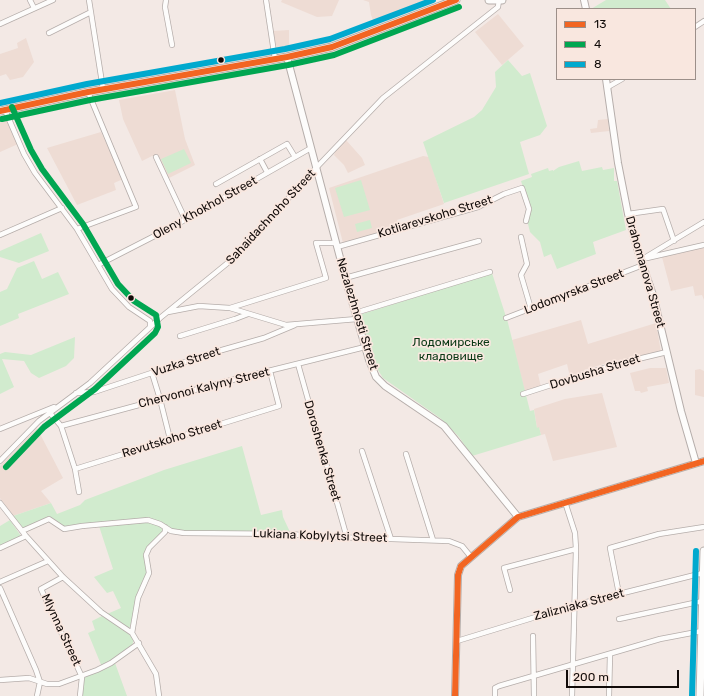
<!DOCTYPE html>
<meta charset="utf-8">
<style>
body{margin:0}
#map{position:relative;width:704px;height:696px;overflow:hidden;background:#f3e9e5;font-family:Rubik,sans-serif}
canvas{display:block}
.legend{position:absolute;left:556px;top:8px;width:140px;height:72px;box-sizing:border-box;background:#f9e7df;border:1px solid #9c8f89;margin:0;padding:5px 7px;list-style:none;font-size:12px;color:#110b09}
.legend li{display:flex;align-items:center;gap:8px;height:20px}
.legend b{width:20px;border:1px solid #9c8f89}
.scale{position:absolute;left:566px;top:670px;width:113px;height:18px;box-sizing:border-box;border:2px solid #110b09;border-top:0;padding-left:5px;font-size:12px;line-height:14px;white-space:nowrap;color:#110b09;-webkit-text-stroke:3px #f9e7df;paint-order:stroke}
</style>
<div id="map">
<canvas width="704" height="696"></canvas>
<ul class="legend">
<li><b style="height:5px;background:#f26522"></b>13</li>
<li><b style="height:5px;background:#00a651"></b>4</li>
<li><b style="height:5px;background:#00a9ce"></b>8</li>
</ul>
<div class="scale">200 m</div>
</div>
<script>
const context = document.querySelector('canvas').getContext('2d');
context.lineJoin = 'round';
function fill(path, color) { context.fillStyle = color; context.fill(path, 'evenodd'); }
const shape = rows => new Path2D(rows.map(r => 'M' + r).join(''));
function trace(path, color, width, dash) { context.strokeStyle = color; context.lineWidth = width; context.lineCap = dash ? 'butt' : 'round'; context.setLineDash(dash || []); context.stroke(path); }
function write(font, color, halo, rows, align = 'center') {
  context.font = font + ' Rubik,sans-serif'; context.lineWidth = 3.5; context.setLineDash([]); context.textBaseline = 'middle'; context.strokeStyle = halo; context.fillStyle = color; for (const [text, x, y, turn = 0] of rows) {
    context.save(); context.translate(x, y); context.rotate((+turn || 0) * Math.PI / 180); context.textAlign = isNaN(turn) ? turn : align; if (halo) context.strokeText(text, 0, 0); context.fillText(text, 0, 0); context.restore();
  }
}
const built = shape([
 [282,0,339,0,332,16,317,17,281,2],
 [363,0,436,0,435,2,392,18,390,16,375,25,371,15,369,2],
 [498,14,524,46,502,65,475,32],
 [289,30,289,50,278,53,273,31],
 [26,38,34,62,23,77,10,80,6,74,0,76,0,54,18,48,17,43],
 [175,90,185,139,195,165,167,179,157,157,152,156,142,161,123,119,119,100],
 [7,119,18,144,0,152,0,121],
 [608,119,609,131,591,133,590,129,597,128,598,120],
 [101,132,123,179,114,183,116,190,77,205,47,148],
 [346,140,362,158,365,165,348,173,344,165,334,155,336,150],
 [423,156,429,157,444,204,397,220,399,227,343,243,329,188],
 [704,247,704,300,702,295,695,296,693,286,671,291,662,257],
 [581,320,588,344,656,323,661,352,604,364,584,370,584,372,570,377,567,364,538,374,541,387,525,392,512,340],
 [650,368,666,368,669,383,647,387,648,391,641,393,640,391,635,391,630,373],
 [700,369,704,371,704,397,695,395,695,370],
 [602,393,617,447,553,461,545,434,541,435,539,428,537,428,534,409,565,399],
 [37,428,63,478,41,491,51,503,13,516,0,498,0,466]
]);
const green = shape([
 [606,0,665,0,671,9,591,9],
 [508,60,522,76,530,73,547,126,540,135,520,142,529,174,444,203,423,142,474,117,482,110,496,87,495,72],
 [184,149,191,163,168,174,161,159],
 [579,161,582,171,602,167,603,170,614,168,614,181,617,181,626,230,593,242,596,254,557,269,551,254,544,257,540,242,530,232,527,220,530,209,521,181,532,177,531,174,548,168,549,171,553,170,553,171,559,167],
 [361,180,370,210,344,217,335,188],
 [370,220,372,228,357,232,355,224],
 [41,233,49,251,19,263,0,257,0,251],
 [34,261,42,279,58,272,69,294,18,314,19,318,0,326,0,292,7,289,17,268],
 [492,273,508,323,530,411,534,410,537,428,539,427,541,435,472,456,459,437,440,418,383,378,378,370,359,315],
 [75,337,74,358,66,366,39,378,31,373,24,361,2,359,14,387,0,394,0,354,5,352,31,355],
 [242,446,261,515,282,510,283,517,290,532,188,532,164,529,164,532,148,548,148,573,129,629,107,614,121,608,113,591,107,593,94,577,113,569,99,526,65,528,49,518,24,529,13,516,51,503,57,514,80,505,85,500,164,470],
 [10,520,21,536,0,546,0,526],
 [102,616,124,629,134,639,132,646,102,667,88,633,95,630,92,621],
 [115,663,127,696,83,696,83,678]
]);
const street = shape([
 [30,0,34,8],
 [89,0,103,89],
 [166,0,165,7,172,45],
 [266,0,275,59],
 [0,24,53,0],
 [695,27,704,21],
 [49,33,91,12],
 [608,87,622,79],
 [5,110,24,154,35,173,77,229,112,289,129,307,150,321,150,327],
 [156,157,185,219],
 [260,159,267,172],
 [216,184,287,144,295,157],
 [628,214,663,209,674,241],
 [77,229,136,207,88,92],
 [0,235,62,208],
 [521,237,527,264,521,275,531,309],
 [337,247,478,207,504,194,522,188,529,209,526,221],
 [647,258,704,245],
 [641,260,704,222],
 [98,265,174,226,311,148],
 [345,278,479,241],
 [230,308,326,278,316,243,336,243],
 [168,312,199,306,230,308,286,325,357,319],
 [355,313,490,272],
 [506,318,643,265],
 [180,336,235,319,248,314],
 [298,364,347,538],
 [152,373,160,399,170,439],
 [76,393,94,392,106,388,215,352,264,338,295,325],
 [523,394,613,365,667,352],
 [50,413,61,426,224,382,365,347],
 [61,426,75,469,279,406,270,371],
 [0,429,54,407],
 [362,451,391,539],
 [406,454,433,540],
 [0,461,39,421,90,383,160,318,235,257,316,168,383,98,498,7,499,0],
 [75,469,79,492],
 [565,502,575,533,576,549,572,696],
 [0,503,26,536,63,577,101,612,132,633,156,674,159,696],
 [22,531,49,519,64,529,82,526,148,520,160,524,171,531,184,533,293,534,306,536,449,541,462,546,471,557],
 [0,548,26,536],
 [63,577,41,589,82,677,80,696],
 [0,582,48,561],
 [0,588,36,670,40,682,37,696],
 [510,590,504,568,576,549],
 [619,594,610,548,659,534,704,527],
 [619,619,703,601],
 [132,633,138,598,149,573,146,555,149,548,165,532,165,527],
 [533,636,534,696],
 [457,641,575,605,703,573],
 [0,680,29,678,47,684,59,684,97,670,111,663,139,643],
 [495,696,495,688,499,686,660,639,702,631],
 [609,696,610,654]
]);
const secondary = shape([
 [584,0,586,9],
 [287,57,347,284,369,360,376,377,385,386,444,426,518,517],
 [606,79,618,163,628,214,637,248,653,295,681,411,696,463],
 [455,696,458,575,461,566,518,517,704,461]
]);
const primary = shape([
 [489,0,502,0],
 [0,111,88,92,287,57,332,47,456,0],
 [700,696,704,551]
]);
const bus1 = shape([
 [0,111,88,92,287,57,332,47,456,0],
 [455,696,458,575,461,566,518,517,704,461]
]);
const bus2 = shape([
 [2,119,90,100,288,65,334,55,459,7],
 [6,467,44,427,95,389,155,333,158,327,156,315,134,301,118,284,83,224,42,169,31,150,12,107]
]);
const bus3 = shape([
 [0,103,87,84,285,49,330,39,433,0],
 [692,696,696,551]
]);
const markers = [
 [221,60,3.5,"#110b09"],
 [131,298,3.5,"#110b09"]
];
const streetNames = [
 ["Oleny Khokhol Street",205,208,-29],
 ["Sahaidachnoho Street",271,217,-47],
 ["Kotliarevskoho Street",435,217,-17],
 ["Drahomanova Street",645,272,74],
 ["Lodomyrska Street",574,292,-21],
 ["Nezalezhnosti Street",357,314,73],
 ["Vuzka Street",186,362,-18],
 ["Dovbusha Street",595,372,-17],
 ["Chervonoi Kalyny Street",204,388,-14],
 ["Revutskoho Street",172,439,-17],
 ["Doroshenka Street",322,451,74],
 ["Lukiana Kobylytsi Street",320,536,2],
 ["Zalizniaka Street",579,605,-15],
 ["Mlynna Street",61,630,65]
];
const parkNames = [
 ["Лодомирське",451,343],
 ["кладовище",451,357]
];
fill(built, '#eedcd4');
fill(green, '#d1ebce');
trace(street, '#b5adaa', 6);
trace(secondary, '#b5adaa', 8);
trace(primary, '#b5adaa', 9);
trace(street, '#fdfcfb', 4.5);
trace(secondary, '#fdfcfb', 6);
trace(primary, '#fdfcfb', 7);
trace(bus1, '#f26522', 6);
trace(bus2, '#00a651', 6);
trace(bus3, '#00a9ce', 6);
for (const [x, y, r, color] of markers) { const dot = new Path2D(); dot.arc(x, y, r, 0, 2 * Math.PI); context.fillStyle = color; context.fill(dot); trace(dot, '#f9e7df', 1.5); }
write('12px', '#110b09', '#f9e7df', streetNames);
write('12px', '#0a3915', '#f9e7df', parkNames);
</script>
